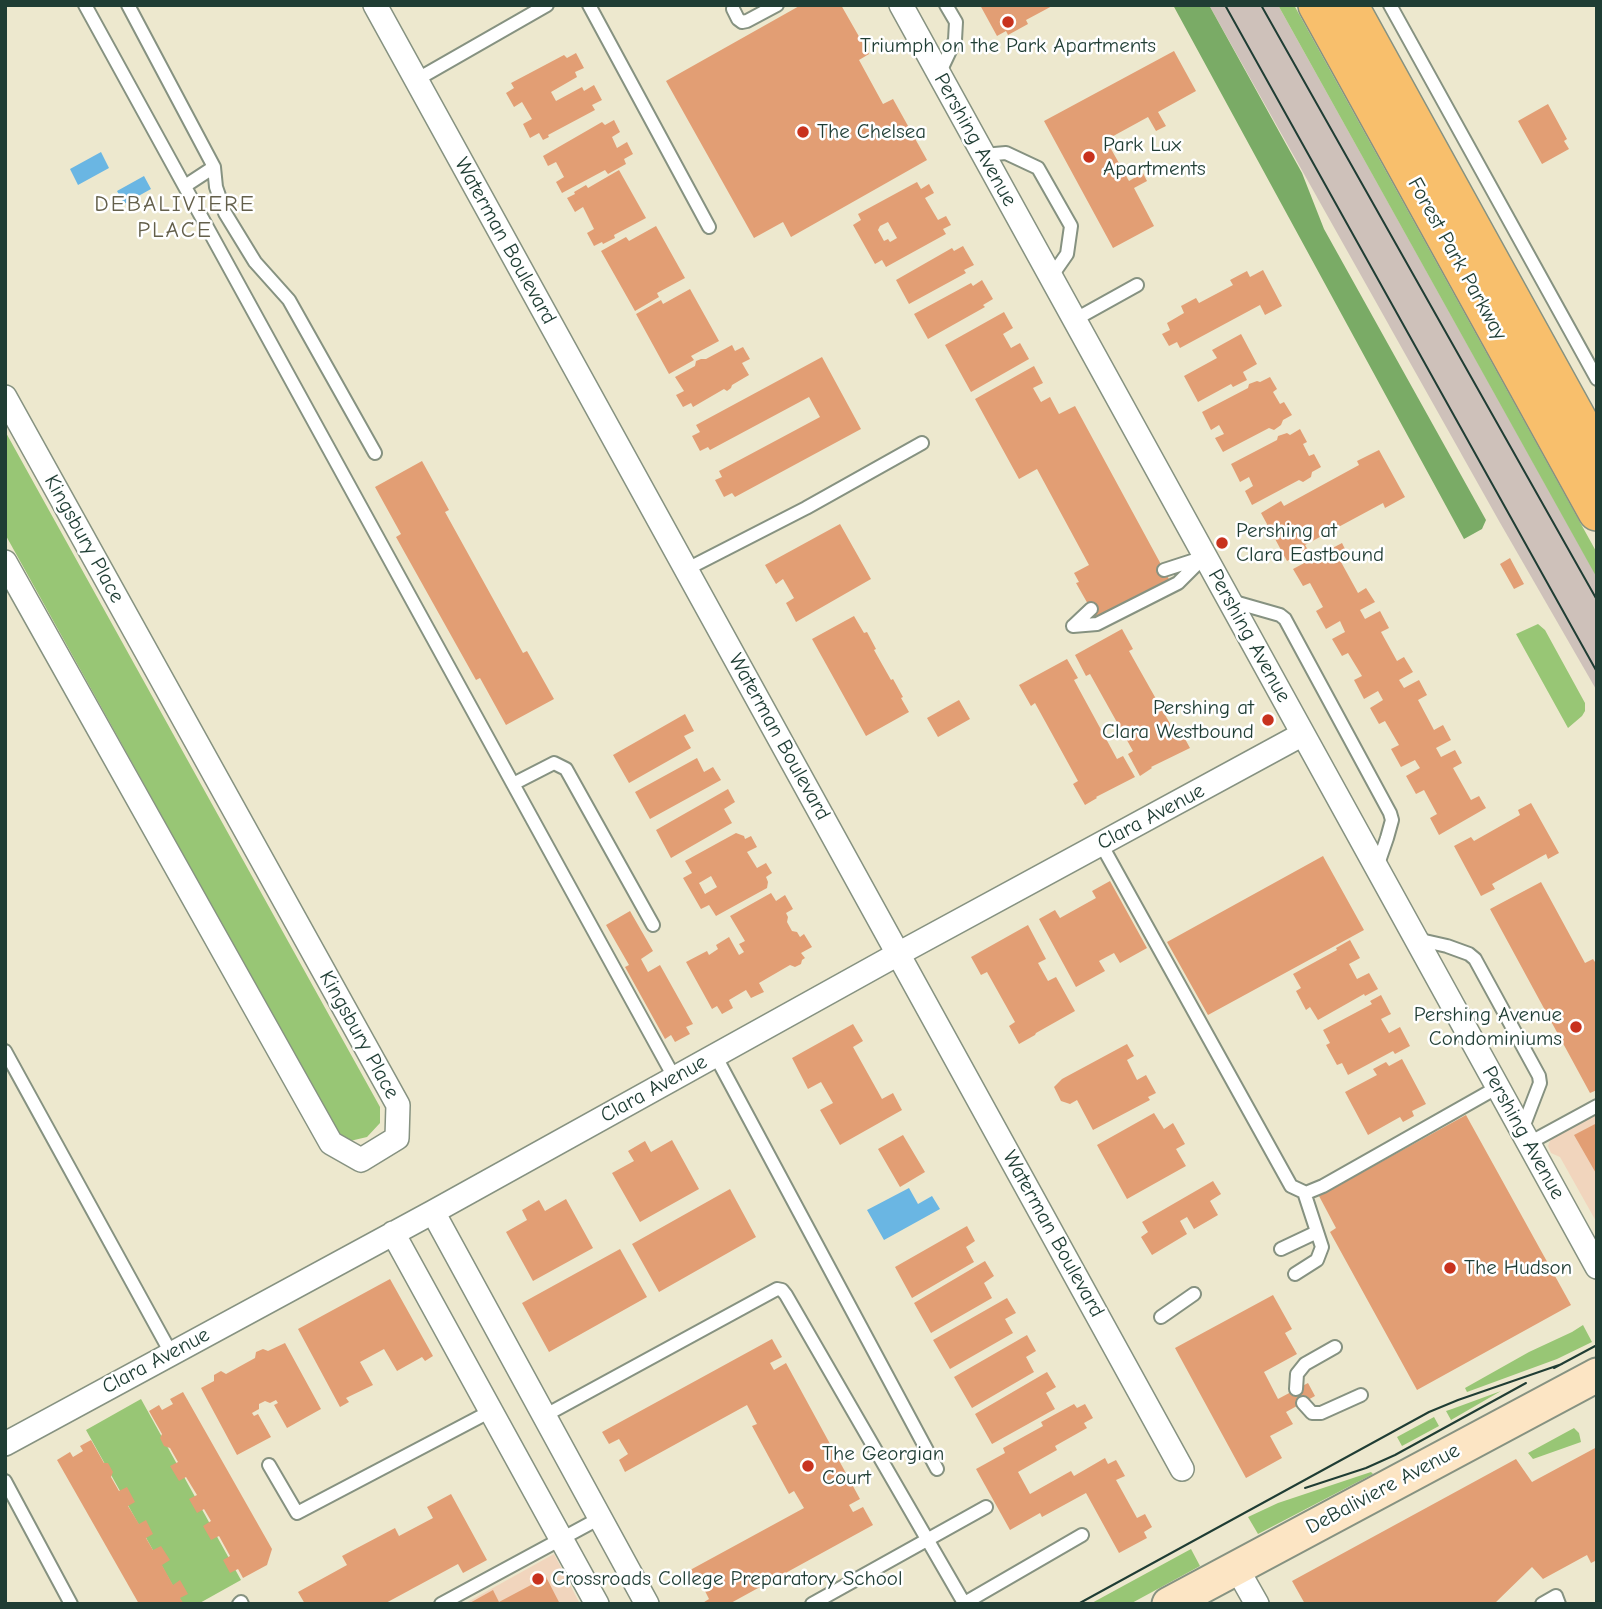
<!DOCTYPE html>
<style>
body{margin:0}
#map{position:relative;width:1602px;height:1609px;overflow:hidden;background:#ede8ce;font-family:"Comic Neue",sans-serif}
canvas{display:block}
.frame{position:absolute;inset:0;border:7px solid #1f3d34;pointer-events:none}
</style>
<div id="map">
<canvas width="1602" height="1609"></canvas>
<div class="frame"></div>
</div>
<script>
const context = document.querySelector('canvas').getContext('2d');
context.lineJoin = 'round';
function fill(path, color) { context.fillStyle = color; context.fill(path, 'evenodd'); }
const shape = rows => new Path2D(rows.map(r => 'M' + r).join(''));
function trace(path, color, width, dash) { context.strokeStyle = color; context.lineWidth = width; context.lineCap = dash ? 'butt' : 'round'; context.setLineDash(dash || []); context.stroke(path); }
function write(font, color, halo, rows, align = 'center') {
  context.font = font + ' "Comic Neue",sans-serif'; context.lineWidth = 5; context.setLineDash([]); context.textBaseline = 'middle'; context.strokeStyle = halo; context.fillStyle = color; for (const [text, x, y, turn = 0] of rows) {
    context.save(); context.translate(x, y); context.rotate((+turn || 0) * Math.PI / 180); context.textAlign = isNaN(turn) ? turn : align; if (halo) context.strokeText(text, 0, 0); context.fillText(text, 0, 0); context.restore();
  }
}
const built = shape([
 [1597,1114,1597,1223,1560,1157,1551,1153,1548,1146,1550,1141,1555,1136],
 [554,1554,580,1604,464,1604]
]);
const industrial = shape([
 [1209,5,1278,5,1597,577,1597,691,1499,521]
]);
const green = shape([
 [1278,5,1294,5,1597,553,1597,578],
 [5,431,380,1107,380,1123,367,1137,350,1141,339,1135,5,534],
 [1538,624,1545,630,1585,703,1585,711,1582,716,1568,728,1516,634],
 [1583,1325,1592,1342,1557,1359,1467,1392,1465,1388,1529,1352,1572,1332],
 [1501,1391,1451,1420,1446,1411,1452,1409],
 [141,1399,241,1580,198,1604,183,1604,86,1430],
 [1434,1417,1439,1426,1402,1446,1397,1437],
 [1574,1428,1579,1433,1581,1442,1533,1459,1528,1453],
 [1371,1472,1373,1474,1258,1534,1248,1517,1278,1503],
 [1191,1549,1200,1566,1130,1604,1090,1604]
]);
const forest = shape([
 [1173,5,1209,5,1302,173,1324,229,1486,520,1482,529,1464,539]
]);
const water = shape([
 [101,152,109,168,78,185,70,169],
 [144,176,151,189,124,204,117,191],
 [909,1188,918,1204,932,1196,940,1209,884,1240,867,1210]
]);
const building = shape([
 [801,5,841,5,869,54,859,60,883,104,893,99,927,160,791,237,783,222,754,238,666,81],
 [980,5,1054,5,1026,20,1028,24,1008,35,1006,31,997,36],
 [1174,51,1196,91,1158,112,1166,126,1156,131,1148,117,1106,140,1129,181,1143,173,1147,181,1134,188,1154,226,1113,248,1044,121],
 [576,53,584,68,575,72,577,77,551,92,556,101,582,87,584,91,594,85,602,100,592,105,595,110,548,135,549,137,543,140,539,133,530,138,523,124,532,119,522,102,514,107,506,93,514,88,511,83,564,55,567,58],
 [1548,104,1567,139,1564,141,1569,149,1542,164,1518,121],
 [614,120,620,132,612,137,617,148,627,142,633,154,624,159,626,164,608,174,605,170,562,193,556,182,564,177,556,162,548,166,543,156,602,122,605,125],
 [619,170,646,218,614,235,615,238,603,244,602,242,594,246,587,233,594,229,583,207,575,212,567,198,575,194,574,192,586,185,588,188],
 [917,182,921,189,929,184,934,193,925,198,938,220,946,216,951,225,943,229,946,234,886,267,882,260,875,264,853,225,861,220,858,214],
 [888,222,897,238,890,242,888,239,884,241,878,230,880,226],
 [656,226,685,278,657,293,659,297,635,311,601,251,626,237,629,241],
 [963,246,974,265,964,270,966,273,909,304,896,280,952,248,954,251],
 [1263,270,1282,306,1265,315,1260,305,1180,348,1177,342,1169,346,1162,334,1170,330,1167,323,1184,313,1181,306,1196,298,1199,303,1233,285,1230,280,1247,271,1250,277],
 [982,280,993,299,983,305,985,307,928,339,914,314,971,283,973,286],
 [690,289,719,341,691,356,694,360,669,374,636,314,661,300,663,304],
 [1004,312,1013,328,1003,334,1011,348,1020,343,1029,359,971,392,945,345],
 [1241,334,1257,364,1243,372,1247,380,1233,387,1231,384,1198,402,1184,376,1217,358,1212,350],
 [732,345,735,351,743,347,750,359,742,363,749,375,732,385,731,388,727,391,724,389,693,407,691,403,683,407,676,395,684,391,675,377,695,366,696,361,701,359,706,359],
 [822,357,861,429,735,497,732,493,724,497,715,480,722,477,719,471,820,417,809,397,710,450,708,447,700,451,692,436,700,432,696,425],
 [1034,366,1043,383,1033,388,1041,402,1050,397,1059,414,1075,406,1170,581,1097,620,1076,583,1079,582,1074,573,1089,565,1037,469,1019,479,975,399],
 [1270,377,1277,389,1273,392,1280,404,1284,402,1292,415,1283,420,1281,425,1274,430,1269,428,1223,452,1215,438,1224,434,1219,425,1211,430,1202,412,1248,388,1249,384,1257,381,1260,382],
 [1300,429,1307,442,1303,444,1309,456,1314,454,1321,467,1312,472,1311,477,1303,482,1299,480,1252,505,1245,491,1253,486,1249,477,1240,482,1231,464,1277,440,1278,436,1287,433,1290,435],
 [1379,450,1405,497,1385,508,1383,503,1305,545,1308,550,1287,561,1261,513,1281,501,1284,506,1359,465,1357,461],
 [422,461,449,510,445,512,523,653,527,651,554,699,506,725,480,678,476,680,396,537,401,534,375,487],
 [840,524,871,579,796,622,786,603,794,598,783,579,776,584,765,565],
 [1342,543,1349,557,1341,562,1358,593,1366,588,1375,602,1360,610,1365,619,1380,611,1389,628,1381,632,1397,661,1404,657,1413,672,1399,680,1404,688,1419,680,1427,695,1418,700,1434,730,1443,725,1451,740,1436,748,1441,757,1455,750,1462,763,1453,768,1471,800,1479,796,1486,808,1439,835,1430,818,1437,814,1424,790,1416,794,1406,776,1420,768,1415,760,1401,767,1391,749,1399,745,1385,721,1379,724,1370,708,1383,700,1378,691,1364,699,1354,680,1362,676,1348,653,1342,656,1332,639,1345,632,1340,621,1326,629,1316,611,1323,607,1310,583,1303,586,1293,569],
 [1510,558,1524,584,1514,589,1500,564],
 [854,616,864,633,867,632,876,649,874,650,891,680,893,679,903,697,901,698,909,712,866,736,812,639],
 [1122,629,1133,649,1129,651,1173,729,1178,726,1190,748,1151,767,1152,768,1140,776,1128,754,1133,751,1090,674,1086,676,1075,655],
 [1067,659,1078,678,1074,680,1117,759,1123,756,1135,777,1096,797,1097,798,1085,805,1073,784,1078,781,1035,703,1031,706,1019,685],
 [959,700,970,719,938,737,927,718],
 [685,714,694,731,684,736,691,748,629,783,613,755],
 [697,758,704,772,713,767,721,780,650,819,635,792],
 [728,789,735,802,724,809,732,823,671,858,656,830],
 [1531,803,1559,853,1548,859,1546,854,1492,884,1495,889,1481,896,1454,846,1471,837,1474,841,1520,815,1518,810],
 [736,833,744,836,745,839,751,836,757,847,747,852,757,868,766,863,772,873,766,877,768,882,767,888,716,916,709,905,701,909,683,878,692,873,685,861],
 [711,876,717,887,705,894,699,883],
 [1323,856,1364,930,1208,1015,1167,942],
 [1110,881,1147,948,1120,963,1114,953,1099,961,1105,971,1076,987,1039,919,1055,910,1060,918,1096,898,1092,891],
 [1541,882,1585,963,1593,959,1597,965,1597,1090,1590,1093,1490,909],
 [771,893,776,901,785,895,793,909,786,913,788,917,787,922,792,931,797,932,800,937,804,934,812,947,801,953,805,958,802,960,801,964,795,967,790,965,759,983,764,992,751,998,746,990,729,1000,733,1008,722,1014,717,1006,712,1009,686,962,707,951,709,955,718,949,716,945,729,937,739,955,744,952,739,944,745,941,730,916],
 [630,911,653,951,641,959,648,972,660,965,693,1024,686,1027,690,1034,675,1042,671,1035,665,1039,625,967,629,965,606,925],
 [1028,925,1046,959,1038,963,1048,981,1056,977,1075,1011,1036,1033,1035,1035,1019,1044,1009,1026,1015,1022,987,972,981,975,971,957],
 [1350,940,1360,958,1349,964,1357,979,1369,973,1378,989,1365,996,1364,994,1318,1020,1310,1007,1306,1010,1296,991,1301,988,1293,974,1337,950,1336,948],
 [1381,995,1391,1014,1381,1019,1389,1033,1400,1027,1410,1046,1395,1054,1393,1051,1348,1075,1342,1063,1337,1065,1326,1045,1330,1043,1323,1030,1372,1004,1370,1001],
 [853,1024,863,1041,853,1047,882,1099,893,1093,902,1110,840,1145,820,1110,833,1103,821,1082,808,1089,792,1058],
 [1127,1044,1134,1056,1127,1060,1137,1080,1146,1075,1156,1093,1148,1097,1150,1100,1093,1130,1077,1100,1070,1104,1061,1101,1054,1087,1062,1079],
 [1402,1059,1426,1104,1412,1111,1414,1116,1403,1122,1400,1117,1368,1135,1345,1092,1377,1075,1373,1069,1386,1062,1389,1066],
 [1154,1113,1164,1129,1173,1123,1185,1144,1176,1149,1186,1166,1127,1199,1097,1145],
 [1466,1115,1571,1305,1417,1390,1330,1232,1336,1228,1319,1196],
 [1597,1123,1597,1175,1574,1135],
 [903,1135,925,1172,900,1187,878,1149],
 [672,1140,699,1189,640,1222,612,1173,634,1161,628,1151,645,1141,651,1152],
 [1213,1181,1221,1194,1210,1201,1218,1215,1194,1229,1187,1217,1180,1221,1187,1234,1152,1255,1141,1237,1148,1232,1142,1222],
 [730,1189,756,1237,659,1292,632,1244],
 [566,1199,593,1248,533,1281,506,1232,527,1220,522,1210,539,1200,545,1211],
 [967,1226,975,1241,966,1247,974,1262,912,1298,895,1267],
 [620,1249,647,1297,549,1352,522,1303],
 [985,1261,994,1276,984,1283,992,1298,931,1333,914,1303],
 [390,1279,433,1356,425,1361,422,1357,397,1371,384,1349,360,1362,373,1385,346,1398,349,1402,340,1407,298,1329],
 [1273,1295,1292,1329,1285,1333,1297,1354,1264,1372,1278,1399,1308,1383,1315,1396,1286,1412,1293,1424,1270,1436,1282,1458,1246,1478,1175,1348],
 [1007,1298,1016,1313,1005,1319,1013,1333,950,1369,933,1340],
 [1027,1335,1036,1351,1026,1357,1034,1372,972,1408,954,1377],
 [772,1339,782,1357,770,1363,774,1370,786,1363,860,1499,849,1505,853,1512,863,1507,873,1525,729,1604,701,1604,709,1599,700,1581,688,1587,681,1575,804,1508,794,1491,789,1494,752,1426,757,1424,747,1405,625,1472,619,1460,628,1454,619,1439,609,1444,602,1432],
 [285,1343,321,1409,287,1428,274,1405,278,1403,276,1400,270,1403,265,1401,259,1404,259,1409,252,1413,254,1416,258,1414,271,1437,237,1455,201,1388,214,1381,214,1375,221,1371,226,1374,255,1358,256,1352,263,1349,268,1351],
 [1047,1372,1056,1387,1046,1393,1055,1409,992,1444,975,1414],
 [183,1392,272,1549,267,1565,243,1578,238,1569,230,1573,223,1560,230,1556,219,1536,211,1540,203,1526,211,1521,204,1509,197,1513,189,1499,197,1495,186,1477,179,1481,170,1466,178,1462,170,1448,164,1446,160,1438,162,1434,149,1411,159,1405,162,1410,173,1404,170,1399],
 [1074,1404,1077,1408,1085,1404,1093,1418,1084,1423,1087,1428,1055,1446,1057,1450,1018,1472,1030,1494,1071,1471,1074,1476,1105,1458,1108,1464,1116,1460,1125,1476,1116,1480,1137,1518,1145,1514,1152,1527,1144,1532,1147,1538,1119,1553,1086,1493,1042,1517,1040,1513,1010,1530,976,1469,1005,1453,1003,1448,1043,1426,1041,1422],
 [91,1440,104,1463,108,1463,113,1472,111,1477,119,1491,127,1487,135,1502,128,1506,139,1524,146,1520,153,1534,146,1538,153,1550,161,1546,170,1560,162,1565,173,1585,180,1580,188,1594,180,1598,184,1604,139,1604,57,1460,70,1452,73,1457,83,1451,80,1446],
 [1597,1447,1597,1560,1591,1563,1587,1555,1543,1579,1532,1567,1494,1604,1305,1604,1292,1581,1516,1459,1532,1482],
 [451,1494,487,1560,463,1573,458,1564,384,1604,305,1604,298,1592,347,1565,342,1556,395,1528,399,1536,433,1518,427,1507],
 [546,1577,560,1604,468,1604,493,1590,499,1602]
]);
const lane = shape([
 [85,5,674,1077],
 [128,5,214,167,185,186],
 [589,5,709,227],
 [1390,5,1597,379],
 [733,9,738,19,742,22,747,21,777,5],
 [939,74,955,40,956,22,946,5],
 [416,80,547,5],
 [983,155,1006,153,1038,168,1071,226,1067,254,1051,277],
 [214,167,216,187,225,213,255,262,289,300,375,453],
 [1074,320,1137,285],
 [687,569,806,508,922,443],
 [1164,570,1201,558],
 [1231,601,1280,615,1285,619,1390,813,1392,820,1387,838,1377,867],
 [1073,626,1097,624,1178,583,1205,556],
 [1073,626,1091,609],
 [513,784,554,763,566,769,653,925],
 [1101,844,1291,1186,1306,1193,1323,1186,1498,1087],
 [1416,939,1447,946,1469,954,1475,959,1539,1076,1540,1083,1522,1130],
 [5,1051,171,1353],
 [715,1055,937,1469],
 [1529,1143,1597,1106],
 [1281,1249,1317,1232],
 [1295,1274,1317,1260,1322,1247,1304,1192],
 [1161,1317,1194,1294],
 [1296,1389,1297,1374,1305,1364,1335,1347],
 [1303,1403,1312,1413,1321,1413,1361,1395],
 [544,1416,777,1289,782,1290,786,1295,964,1603],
 [269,1465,297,1513,491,1411],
 [5,1481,71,1604],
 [239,1604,241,1602,242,1604],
 [441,1604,600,1518],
 [812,1604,986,1507],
 [963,1604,1082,1535],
 [1542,1604,1556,1596,1559,1604]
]);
const street = shape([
 [375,5,1182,1469],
 [901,5,1597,1267],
 [5,397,398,1105,397,1138,361,1160,331,1143,5,562],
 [433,1212,647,1604],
 [393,1233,597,1604],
 [5,1444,433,1212,898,954,1303,734],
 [1236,1567,1257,1604]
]);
const secondary = shape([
 [1169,1604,1597,1375]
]);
const primary = shape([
 [1317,5,1597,512],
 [1349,5,1597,454]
]);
const tram = shape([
 [1225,5,1597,672],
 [1261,5,1597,600],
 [1554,1368,1597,1345],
 [1305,1488,1366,1468,1395,1455,1526,1383],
 [1078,1604,1429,1412,1458,1400,1562,1364]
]);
const markers = [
 [1008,22,7,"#c8321e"],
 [803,132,7,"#c8321e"],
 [1089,157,7,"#c8321e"],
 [1222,543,7,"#c8321e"],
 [1268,720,7,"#c8321e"],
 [1576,1027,7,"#c8321e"],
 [1450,1268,7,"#c8321e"],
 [808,1466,7,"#c8321e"],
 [538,1579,7,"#c8321e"]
];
const poiNames = [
 ["Triumph on the Park Apartments",1008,46,"center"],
 ["The Chelsea",817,132],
 ["Park Lux",1103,145],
 ["Apartments",1103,169],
 ["Pershing at",1236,531],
 ["Clara Eastbound",1236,555],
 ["Pershing at",1254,708,"right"],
 ["Clara Westbound",1254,732,"right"],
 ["Pershing Avenue",1562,1015,"right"],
 ["Condominiums",1562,1039,"right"],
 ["The Hudson",1464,1268],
 ["The Georgian",822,1454],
 ["Court",822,1478],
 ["Crossroads College Preparatory School",552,1579]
];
const streetNames = [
 ["Pershing Avenue",975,140,61],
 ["Waterman Boulevard",505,241,61],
 ["Forest Park Parkway",1457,259,61],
 ["Kingsbury Place",84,539,61],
 ["Pershing Avenue",1249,636,61],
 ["Waterman Boulevard",779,737,61],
 ["Clara Avenue",1151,817,-28],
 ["Kingsbury Place",359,1035,61],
 ["Clara Avenue",654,1089,-29],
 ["Pershing Avenue",1523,1133,61],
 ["Waterman Boulevard",1053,1234,61],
 ["Clara Avenue",156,1361,-28],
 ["DeBaliviere Avenue",1383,1489,-28]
];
const neighbourhoodNames = [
 ["DEBALIVIERE",175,204],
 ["PLACE",175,230]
];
fill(built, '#f1d5bd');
fill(industrial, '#cec1ba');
fill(green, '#98c675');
fill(forest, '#7aab66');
fill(water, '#6ab6e3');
fill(building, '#e29e74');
trace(lane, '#869281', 16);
trace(street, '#869281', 26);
trace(secondary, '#869281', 37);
trace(primary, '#869281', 40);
trace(lane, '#fff', 12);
trace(street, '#fff', 23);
trace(secondary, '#fce5c4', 33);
trace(primary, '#f8bf6c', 37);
trace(tram, '#1f3d34', 2);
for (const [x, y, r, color] of markers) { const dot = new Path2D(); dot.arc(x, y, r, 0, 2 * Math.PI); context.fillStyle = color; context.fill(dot); trace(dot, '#fff', 2.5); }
write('21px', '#1f3d34', '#fff', poiNames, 'left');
write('21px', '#1f3d34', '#fff', streetNames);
context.letterSpacing = '2px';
write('23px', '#635f4a', '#fff', neighbourhoodNames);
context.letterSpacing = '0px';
</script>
